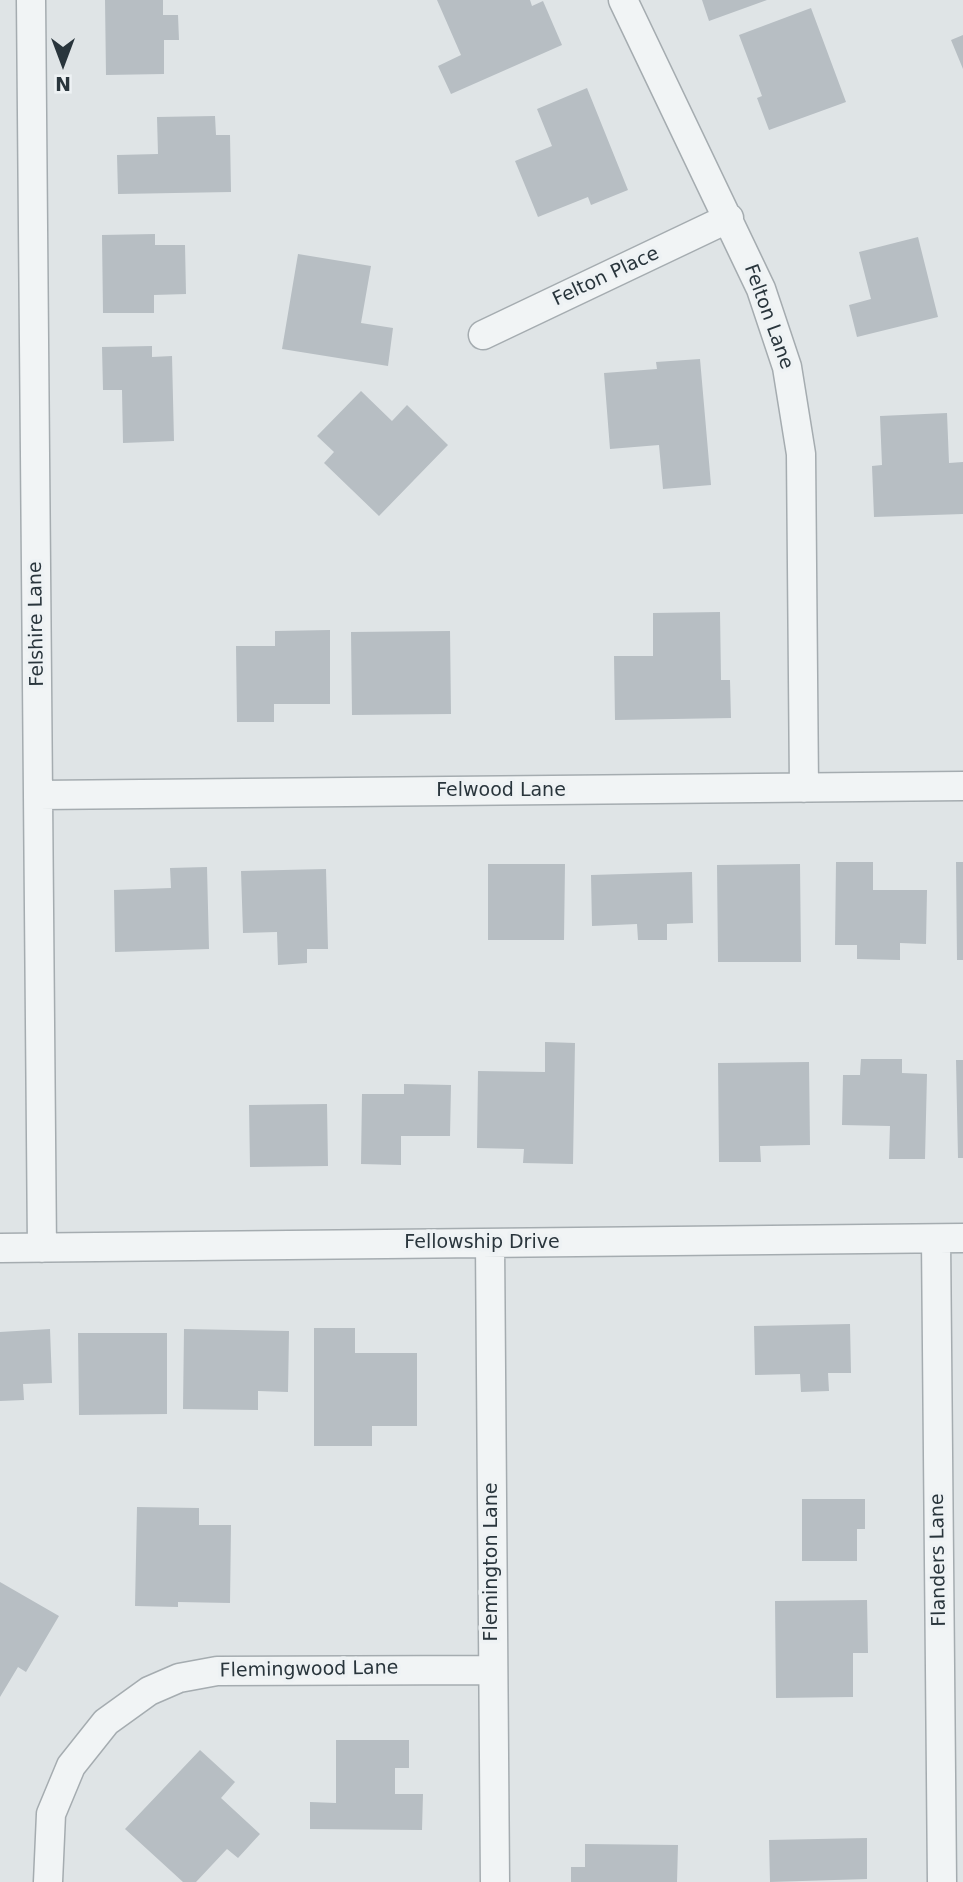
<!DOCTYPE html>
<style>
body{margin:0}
#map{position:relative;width:963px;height:1882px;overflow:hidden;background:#dfe4e6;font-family:"DejaVu Sans",sans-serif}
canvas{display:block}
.north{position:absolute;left:28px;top:28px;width:70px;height:70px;-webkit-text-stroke:5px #eef2f4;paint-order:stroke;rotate:180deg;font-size:19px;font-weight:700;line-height:28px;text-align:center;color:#29353c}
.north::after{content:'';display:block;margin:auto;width:24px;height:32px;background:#29353c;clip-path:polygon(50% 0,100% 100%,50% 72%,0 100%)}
</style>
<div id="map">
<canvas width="963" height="1882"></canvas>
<div class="north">N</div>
</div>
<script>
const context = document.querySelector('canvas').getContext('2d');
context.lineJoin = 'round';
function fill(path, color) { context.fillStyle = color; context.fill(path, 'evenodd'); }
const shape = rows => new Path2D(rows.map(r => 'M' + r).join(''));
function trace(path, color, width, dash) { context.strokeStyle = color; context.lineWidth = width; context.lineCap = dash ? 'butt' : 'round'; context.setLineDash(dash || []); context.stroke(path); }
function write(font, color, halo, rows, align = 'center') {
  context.font = font + ' "DejaVu Sans",sans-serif'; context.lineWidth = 7; context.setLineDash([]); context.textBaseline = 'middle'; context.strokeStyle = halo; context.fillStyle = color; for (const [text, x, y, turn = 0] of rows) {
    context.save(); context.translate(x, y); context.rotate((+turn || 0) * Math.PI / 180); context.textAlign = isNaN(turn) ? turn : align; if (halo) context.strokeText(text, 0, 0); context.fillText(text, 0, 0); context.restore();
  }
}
const building = shape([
 [105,0,163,0,163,15,178,15,179,40,164,40,164,74,106,75],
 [437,0,530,0,532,6,543,1,562,45,451,94,438,66,461,55],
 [702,0,767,0,709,21],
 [811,8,846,102,769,130,757,98,762,96,739,35],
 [963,35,963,69,951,40],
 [587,88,628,190,591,205,588,197,538,217,515,161,552,146,537,109],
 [215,116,216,135,230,135,231,192,118,194,117,155,158,154,157,117],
 [155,234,155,245,185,245,186,294,154,295,154,313,103,313,102,235],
 [918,237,938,317,857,337,849,305,871,299,859,252],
 [298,254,371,266,361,323,393,328,388,366,282,349],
 [152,346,152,357,172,356,174,441,123,443,122,390,103,390,102,347],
 [700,359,711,485,663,489,659,445,610,449,604,373,657,369,656,362],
 [361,391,392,421,407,405,448,445,379,516,324,463,334,452,317,436],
 [947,413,949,463,963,462,963,514,874,517,872,466,882,465,880,416],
 [720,612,721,680,730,680,731,718,615,720,614,656,653,656,653,613],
 [330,630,330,704,274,704,274,722,237,722,236,646,275,646,275,631],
 [450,631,451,714,352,715,351,632],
 [836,862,873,862,873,890,927,890,926,944,900,943,900,960,857,959,857,945,835,945],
 [956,862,963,862,963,960,957,960],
 [488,864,565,864,564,940,488,940],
 [800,864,801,962,718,962,717,865],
 [207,867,209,949,115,952,114,890,171,888,170,868],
 [326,869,328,949,307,949,307,963,278,965,277,932,243,933,241,871],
 [692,872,693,923,667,924,667,940,638,940,637,924,592,926,591,875],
 [545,1042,575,1043,573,1164,523,1163,524,1149,477,1148,478,1071,545,1072],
 [861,1059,902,1059,902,1073,927,1074,925,1159,889,1159,890,1126,842,1125,843,1075,860,1075],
 [956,1060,963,1060,963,1158,958,1158],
 [809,1062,810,1145,760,1146,761,1162,719,1162,718,1063],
 [404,1084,451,1085,450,1136,401,1136,401,1165,361,1164,362,1094,404,1094],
 [327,1104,328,1166,250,1167,249,1105],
 [850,1324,851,1373,828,1373,829,1391,801,1392,800,1374,755,1375,754,1326],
 [314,1328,355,1328,355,1353,417,1353,417,1426,372,1426,372,1446,314,1446],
 [50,1329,52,1383,23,1384,24,1400,0,1401,0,1332],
 [184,1329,289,1331,288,1392,258,1391,258,1410,183,1409],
 [78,1333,167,1333,167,1414,79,1415],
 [802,1499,865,1499,865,1529,857,1529,857,1561,802,1561],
 [137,1507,199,1508,199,1525,231,1525,230,1603,178,1602,178,1607,135,1606],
 [0,1582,59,1616,26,1672,18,1667,0,1697],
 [867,1600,868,1653,853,1653,853,1697,776,1698,775,1601],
 [336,1740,409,1740,409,1768,395,1768,395,1794,423,1794,422,1830,310,1829,310,1802,336,1803],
 [200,1750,235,1782,221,1798,260,1834,238,1858,227,1849,196,1882,183,1882,125,1829],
 [867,1838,867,1879,770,1882,769,1840],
 [585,1844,678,1845,677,1882,571,1882,571,1867,585,1867]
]);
const minor = shape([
 [31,0,42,1248],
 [623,0,761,289,787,367,801,454,804,788],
 [483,335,729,218],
 [39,795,963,786],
 [936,1239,942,1882],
 [490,1243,495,1882],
 [0,1248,963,1238],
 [48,1882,51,1814,71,1766,106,1722,149,1691,179,1678,217,1671,493,1670]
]);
const streetNames = [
 ["Felton Place",606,277,-25],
 ["Felton Lane",768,317,70],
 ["Felshire Lane",37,624,-91],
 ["Felwood Lane",501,791],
 ["Fellowship Drive",482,1243],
 ["Flanders Lane",939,1560,-91],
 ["Flemington Lane",492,1562,-90],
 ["Flemingwood Lane",309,1670,-1]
];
fill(building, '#b7bec3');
trace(minor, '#a5acb0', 31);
trace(minor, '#f1f4f5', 28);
write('19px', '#29353c', '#eef2f4', streetNames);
</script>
